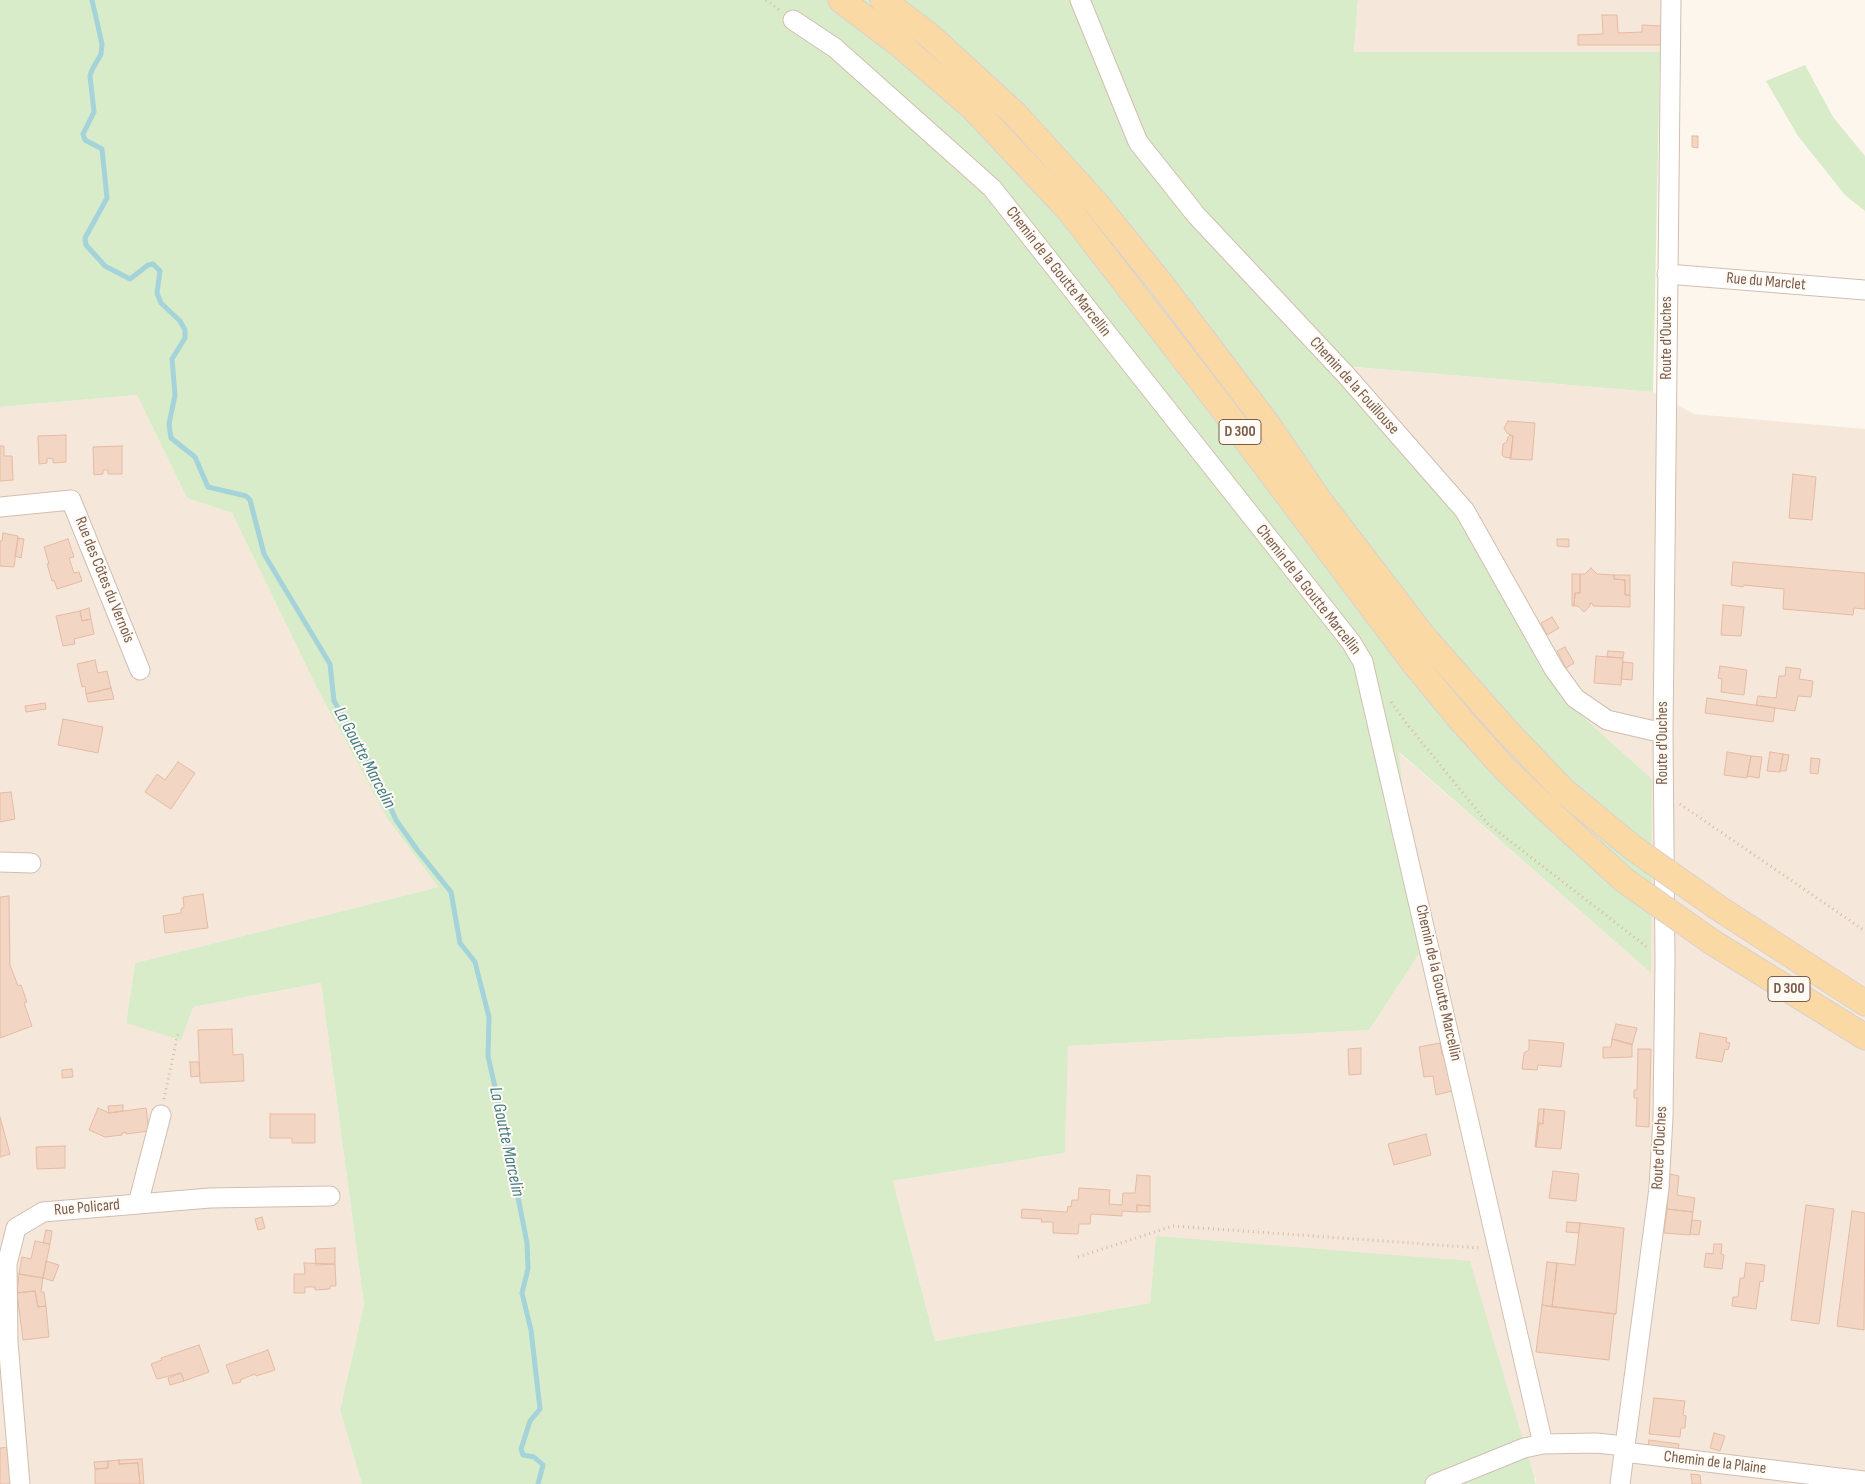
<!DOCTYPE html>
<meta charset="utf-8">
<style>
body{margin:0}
canvas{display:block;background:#fdf6ec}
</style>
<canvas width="1865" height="1484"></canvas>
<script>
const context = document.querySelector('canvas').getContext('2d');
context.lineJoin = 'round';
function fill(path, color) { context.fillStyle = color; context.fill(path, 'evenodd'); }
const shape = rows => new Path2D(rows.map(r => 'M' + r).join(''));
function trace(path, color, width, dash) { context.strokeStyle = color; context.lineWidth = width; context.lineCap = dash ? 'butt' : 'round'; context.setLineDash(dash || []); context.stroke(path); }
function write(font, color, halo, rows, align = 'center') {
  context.font = font + ' "Sofia Sans Condensed",sans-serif'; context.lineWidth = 4; context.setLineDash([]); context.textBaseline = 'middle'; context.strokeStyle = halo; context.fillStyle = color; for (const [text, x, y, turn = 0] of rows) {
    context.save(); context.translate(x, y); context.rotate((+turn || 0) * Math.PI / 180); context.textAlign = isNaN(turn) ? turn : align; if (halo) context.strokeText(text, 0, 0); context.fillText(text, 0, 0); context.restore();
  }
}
const residential = shape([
 [1358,0,1677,0,1677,29,1660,52,1354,52],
 [1330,365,1653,392,1694,414,1865,429,1865,1484,1536,1484,1536,1479,1156,1237,1150,1303,935,1341,893,1181,1065,1153,1067,1046,1369,1030,1419,954,1398,752,1650,972,1652,779,1561,697,1458,513],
 [137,395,187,498,232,513,317,688,387,818,438,887,135,963,126,1022,193,1007,321,983,364,1305,340,1410,362,1484,0,1484,0,407]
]);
const green = shape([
 [0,0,1358,0,1354,52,1660,52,1653,392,1331,365,1458,513,1561,697,1652,779,1651,973,1399,752,1419,954,1369,1030,1068,1046,1065,1153,893,1181,935,1341,1150,1303,1156,1236,1470,1261,1536,1484,362,1484,340,1410,364,1305,321,983,193,1007,181,1040,126,1023,135,963,438,887,387,818,317,688,232,513,187,498,137,395,0,407],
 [1805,65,1833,117,1865,156,1865,211,1845,195,1798,136,1766,81]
]);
const stream = shape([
 [92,0,102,44,101,54,92,70,90,76,94,112,83,134,85,140,102,149,107,198,85,238,86,245,105,266,130,279,148,265,153,264,160,271,157,293,161,303,180,321,185,330,185,338,172,359,175,395,169,424,171,438,195,457,208,487,246,496,250,500,264,554,330,664,334,701,372,766,396,820,418,851,451,892,460,943,475,962,489,1017,488,1056,506,1136,527,1243,528,1269,522,1293,531,1330,540,1409,530,1421,521,1449,523,1455,534,1457,543,1465,538,1484]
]);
const building = shape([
 [1602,15,1617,15,1618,33,1642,32,1642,25,1662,26,1662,45,1578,45,1578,35,1603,34,1602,15],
 [1692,136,1698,136,1698,148,1692,147,1692,136],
 [1508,421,1535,423,1532,460,1510,459,1513,436,1507,433,1504,428,1508,421],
 [66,435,66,462,53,463,53,459,47,458,47,463,39,464,38,436,66,435],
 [1510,435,1513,436,1511,458,1504,457,1502,455,1503,444,1507,442,1508,437,1510,435],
 [0,446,4,446,4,456,12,456,13,480,0,481,0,446],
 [122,446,122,474,108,474,108,470,103,470,103,474,94,475,93,447,122,446],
 [1793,474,1816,477,1812,520,1789,518,1793,474],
 [3,533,18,536,14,567,0,566,0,541,2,541,3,533],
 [18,538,24,539,21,558,15,556,18,538],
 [68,539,74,557,69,558,74,573,79,572,82,581,57,589,54,580,52,581,47,564,49,564,44,547,68,539],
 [1557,539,1569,539,1569,547,1557,546,1557,539],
 [1733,562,1865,573,1865,609,1854,608,1853,615,1783,609,1784,589,1744,585,1743,587,1731,585,1733,562],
 [1591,568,1597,574,1614,575,1614,579,1625,580,1625,595,1630,595,1630,607,1593,606,1593,604,1590,603,1590,606,1584,612,1578,606,1574,606,1575,593,1580,593,1580,574,1585,574,1591,568],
 [1572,574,1580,574,1580,593,1575,593,1574,606,1572,606,1572,574],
 [1614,575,1630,575,1630,595,1625,595,1625,580,1614,579,1614,575],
 [1723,605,1744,607,1741,636,1721,635,1723,605],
 [89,608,91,619,82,621,80,611,89,608],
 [80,611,82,621,91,619,94,634,74,639,75,644,63,646,56,616,80,611],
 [1552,617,1559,628,1547,635,1541,623,1552,617],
 [1565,647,1574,663,1566,668,1557,651,1565,647],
 [1608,651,1624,652,1623,658,1607,657,1608,651],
 [1596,656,1623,658,1621,685,1594,683,1596,656],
 [95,660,98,673,107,671,111,688,86,694,85,686,82,687,77,664,95,660],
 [1623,662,1633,663,1632,680,1621,679,1623,662],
 [1720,666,1747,670,1744,695,1721,692,1722,679,1718,678,1720,666],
 [1786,667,1801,669,1799,679,1813,681,1811,697,1798,696,1795,711,1756,705,1758,696,1776,698,1779,676,1785,676,1786,667],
 [111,688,114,699,88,702,86,694,111,688],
 [1707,698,1775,708,1773,722,1705,713,1707,698],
 [45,703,46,709,26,712,25,706,45,703],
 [63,719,103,727,98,753,58,745,63,719],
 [1727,752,1751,756,1747,778,1724,775,1727,752],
 [1770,752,1783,754,1780,772,1767,771,1770,752],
 [1783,754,1789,755,1786,771,1780,771,1783,754],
 [1751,756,1762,757,1759,778,1747,776,1751,756],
 [1811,758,1820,759,1818,774,1810,773,1811,758],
 [178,762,195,773,171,809,145,792,157,774,165,780,178,762],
 [11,792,15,819,0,822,0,793,11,792],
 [203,894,208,928,165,933,163,916,181,913,181,909,184,907,183,897,203,894],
 [9,896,10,965,18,986,21,985,27,1002,24,1003,32,1026,0,1038,0,897,9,896],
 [1616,1024,1637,1028,1632,1045,1612,1039,1616,1024],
 [232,1029,233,1055,243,1054,244,1081,200,1083,198,1030,232,1029],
 [1700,1033,1727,1038,1726,1042,1730,1043,1728,1050,1725,1049,1722,1062,1696,1058,1700,1033],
 [1612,1039,1632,1044,1632,1057,1603,1058,1603,1047,1611,1047,1612,1039],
 [1529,1040,1564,1043,1561,1067,1538,1065,1537,1070,1522,1069,1524,1053,1529,1050,1529,1040],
 [1440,1043,1442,1055,1445,1056,1452,1091,1436,1095,1433,1076,1424,1077,1419,1047,1440,1043],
 [1361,1048,1361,1074,1349,1075,1348,1049,1361,1048],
 [1638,1049,1651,1049,1649,1127,1636,1126,1637,1098,1634,1098,1634,1090,1637,1090,1638,1049],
 [190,1062,199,1062,200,1076,191,1077,190,1062],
 [72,1069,73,1077,62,1078,62,1070,72,1069],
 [123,1105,123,1111,109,1113,108,1106,123,1105],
 [98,1108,109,1113,146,1108,149,1131,126,1134,126,1132,122,1133,122,1135,105,1137,89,1130,98,1108],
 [1539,1109,1544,1109,1543,1124,1539,1123,1536,1147,1535,1147,1539,1109],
 [1544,1109,1565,1111,1561,1149,1536,1147,1539,1123,1543,1124,1544,1109],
 [270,1114,315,1114,315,1143,292,1143,292,1138,270,1138,270,1114],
 [0,1117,10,1154,0,1157,0,1117],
 [1426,1134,1431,1155,1394,1165,1388,1144,1426,1134],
 [65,1146,65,1168,37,1169,36,1147,65,1146],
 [1553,1171,1579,1174,1576,1201,1549,1198,1553,1171],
 [1670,1174,1679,1176,1677,1195,1695,1198,1693,1212,1667,1209,1670,1174],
 [1137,1175,1150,1176,1150,1206,1137,1205,1137,1212,1122,1211,1122,1216,1091,1214,1090,1224,1079,1224,1078,1234,1053,1233,1053,1222,1041,1222,1042,1219,1021,1218,1022,1209,1067,1212,1068,1206,1071,1207,1072,1200,1078,1200,1079,1188,1110,1190,1109,1204,1122,1205,1123,1193,1135,1193,1137,1175],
 [1137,1205,1150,1206,1150,1212,1137,1212,1137,1205],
 [1806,1205,1834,1209,1819,1324,1791,1320,1806,1205],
 [1667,1209,1693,1212,1690,1235,1664,1233,1667,1209],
 [1852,1211,1865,1213,1864,1330,1837,1326,1852,1211],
 [262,1217,265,1228,258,1230,255,1219,262,1217],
 [1692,1220,1701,1221,1699,1235,1690,1234,1692,1220],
 [1567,1222,1580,1223,1579,1233,1566,1232,1567,1222],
 [1580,1223,1624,1228,1616,1314,1552,1307,1557,1263,1575,1265,1580,1223],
 [46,1230,52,1231,50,1244,43,1243,46,1230],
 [35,1241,50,1244,43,1278,19,1274,22,1257,31,1259,35,1241],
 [1714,1244,1722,1244,1721,1254,1724,1255,1722,1269,1704,1267,1706,1253,1713,1254,1714,1244],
 [335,1248,335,1264,316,1265,315,1249,335,1248],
 [46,1261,59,1265,53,1281,43,1278,46,1261],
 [1547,1262,1557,1263,1552,1307,1542,1305,1547,1262],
 [304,1263,335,1264,336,1286,330,1286,330,1289,315,1290,315,1287,305,1287,305,1293,294,1293,294,1274,305,1274,304,1263],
 [1746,1263,1765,1265,1763,1282,1760,1281,1756,1309,1732,1306,1733,1297,1738,1297,1740,1278,1744,1278,1746,1263],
 [19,1274,43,1278,41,1292,44,1292,46,1306,38,1307,35,1291,17,1293,19,1274],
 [35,1291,38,1307,46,1306,49,1337,23,1340,17,1293,35,1291],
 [1542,1305,1616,1314,1614,1315,1609,1360,1536,1352,1542,1305],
 [199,1345,209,1372,184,1381,181,1373,157,1379,151,1364,162,1360,161,1358,199,1345],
 [268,1350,275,1370,256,1376,255,1374,240,1380,241,1382,233,1384,226,1365,268,1350],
 [181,1373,184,1381,170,1385,168,1378,181,1373],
 [1654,1398,1685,1401,1683,1415,1686,1416,1685,1428,1681,1428,1680,1437,1649,1434,1654,1398],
 [1714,1433,1725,1436,1720,1451,1710,1448,1714,1433],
 [1649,1440,1679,1444,1678,1450,1648,1446,1649,1440],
 [10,1447,14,1484,0,1484,0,1448,10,1447],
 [142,1459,144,1484,140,1484,138,1463,119,1464,119,1460,142,1459],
 [119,1460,119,1464,138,1463,140,1484,95,1484,95,1469,108,1468,108,1461,119,1460],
 [108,1461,108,1468,95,1469,94,1462,108,1461],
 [1691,1474,1700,1475,1701,1484,1692,1484,1691,1474]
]);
const path = shape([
 [766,0,781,11],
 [1391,702,1407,724,1488,824,1647,947],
 [1680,804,1865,931],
 [164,1099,178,1033],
 [1078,1257,1173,1226,1481,1248]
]);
const minor = shape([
 [1080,0,1138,142,1196,215,1346,375,1465,511,1554,669,1575,698,1607,720,1663,733],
 [793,20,835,48,992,188,1351,642,1363,662,1543,1444],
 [1667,274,1865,290],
 [0,507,71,500,140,670],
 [0,862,31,863],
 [138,1204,161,1115],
 [1624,1452,1865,1481],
 [20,1484,8,1342,7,1264,16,1228,43,1212,210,1198,330,1196],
 [1435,1484,1524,1448,1543,1444,1596,1443,1625,1446],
 [1620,1484,1659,1188,1663,1117,1665,961,1663,733,1671,0]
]);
const major = shape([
 [841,0,899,44,972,107,1069,210,1223,409,1417,667,1460,719,1506,770,1556,818,1624,880],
 [883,0,931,37,1016,115,1095,202,1162,285,1268,425,1319,500,1423,636,1504,728,1564,791,1632,847],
 [1717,907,1865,1003],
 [1712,942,1865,1037]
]);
const majorBridge = shape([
 [1632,847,1717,907],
 [1624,880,1712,942]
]);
const shields = [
 [1240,432,42],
 [1789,989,42]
];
const shieldNames = [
 ["D 300",1240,432],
 ["D 300",1789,989]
];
const streetNames = [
 ["Chemin de la Goutte Marcellin",1058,272,52],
 ["Rue du Marclet",1766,282,5],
 ["Route d'Ouches",1667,338,-90],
 ["Chemin de la Fouillouse",1354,386,48],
 ["Rue des Côtes du Vernois",104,580,68],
 ["Chemin de la Goutte Marcellin",1308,590,52],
 ["Route d'Ouches",1663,743,-90],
 ["Chemin de la Goutte Marcellin",1438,983,77],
 ["Route d'Ouches",1660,1148,-87],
 ["Rue Policard",87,1208,-5],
 ["Chemin de la Plaine",1715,1463,7]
];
const waterNames = [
 ["La Goutte Marcelin",364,758,62],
 ["La Goutte Marcelin",506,1142,78]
];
fill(residential, '#f5e8da');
fill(green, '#d8ecc9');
trace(stream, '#a5d3da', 5);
fill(building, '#f3d5c3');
trace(building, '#e6bba3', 1);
trace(minor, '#d1beb0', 21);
trace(major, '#dad1cd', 27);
trace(path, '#d9b8a5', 3, [1, 4]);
trace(minor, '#fff', 19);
trace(major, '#fbd9a5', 25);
trace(majorBridge, '#dad1cd', 27, []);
trace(majorBridge, '#fbd9a5', 25);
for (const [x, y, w] of shields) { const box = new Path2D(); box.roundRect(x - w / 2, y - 12.5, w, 25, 4); context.fillStyle = '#fffaf3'; context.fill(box); trace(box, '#7a5c4d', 1); }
write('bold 15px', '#7a5c4d', null, shieldNames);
write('16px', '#7a5c4d', '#fffaf3', streetNames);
write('italic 18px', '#437c86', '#fffaf3', waterNames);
</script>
